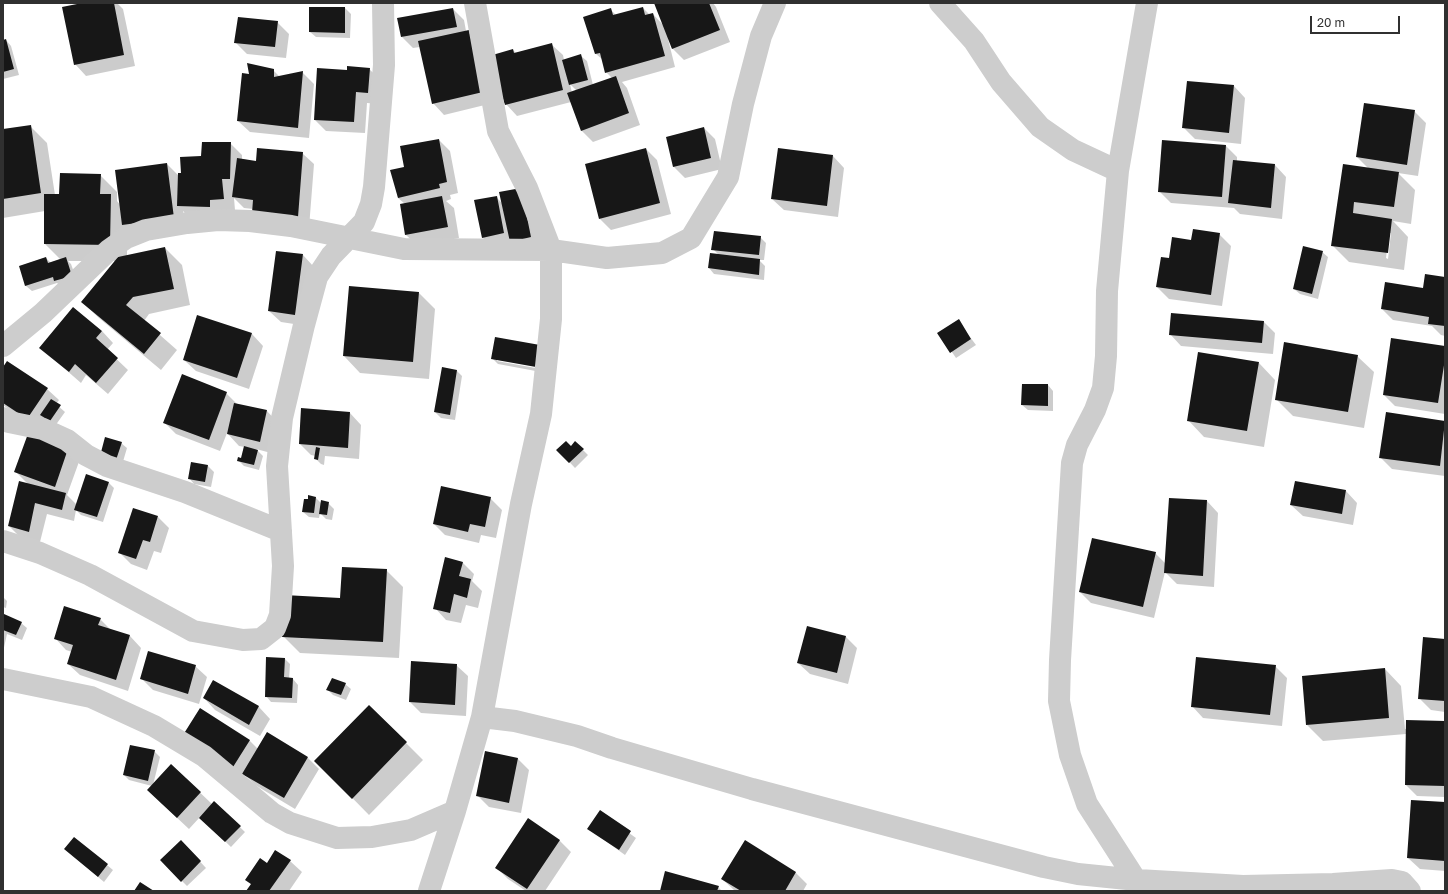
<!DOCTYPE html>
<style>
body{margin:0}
#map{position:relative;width:1448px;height:894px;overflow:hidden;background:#fff;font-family:"Golos Text",sans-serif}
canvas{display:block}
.frame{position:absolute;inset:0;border:4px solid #303030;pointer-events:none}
.scale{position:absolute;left:1310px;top:16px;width:90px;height:18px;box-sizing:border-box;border:2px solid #303030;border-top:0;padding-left:5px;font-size:12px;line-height:14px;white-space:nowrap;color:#303030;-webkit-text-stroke:3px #fff;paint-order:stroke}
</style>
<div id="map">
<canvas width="1448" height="894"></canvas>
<div class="frame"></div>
<div class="scale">20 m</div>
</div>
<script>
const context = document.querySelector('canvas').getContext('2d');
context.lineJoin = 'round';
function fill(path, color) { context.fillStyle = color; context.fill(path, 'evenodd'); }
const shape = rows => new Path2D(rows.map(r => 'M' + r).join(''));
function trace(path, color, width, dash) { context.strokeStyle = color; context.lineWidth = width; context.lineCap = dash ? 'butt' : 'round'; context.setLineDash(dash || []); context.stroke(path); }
const shadow = shape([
 [87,3,117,3,123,9,135,66,86,76,75,64],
 [655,3,713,3,716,7,730,42,684,60,673,49,669,38,668,39,675,67,622,82,627,88,640,125,593,142,582,131,571,102,517,116,506,104,513,50,516,53,551,44,563,55,564,60,581,56,587,61,593,85,612,78,606,72,603,60,596,54,610,9,616,15,643,8,650,15,653,14,664,26],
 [570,84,577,91,572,93],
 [310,8,345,8,351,14,350,38,316,37,310,32],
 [453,9,464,20,466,31,493,103,444,115,433,103,420,47,413,48,402,37],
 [277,22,289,34,286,58,247,54,235,42],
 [6,40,11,46,19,75,3,79,3,41],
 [369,69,381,80,379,104,367,103,365,133,326,131,315,120,348,71],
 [273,70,280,77,302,72,314,84,309,138,250,132,238,121,250,75],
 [1234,86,1245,98,1241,144,1195,139,1183,127],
 [1414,111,1426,123,1418,176,1398,173,1415,190,1411,224,1393,221,1408,237,1404,270,1349,262,1332,245,1369,169,1357,157],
 [1389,233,1391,233,1388,259,1386,258],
 [30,126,47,143,55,195,60,194,100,175,117,192,117,201,121,206,167,164,179,176,202,157,230,143,242,155,242,159,257,162,302,153,314,164,309,228,253,209,244,208,234,198,235,210,189,217,183,211,185,229,127,228,127,256,165,248,182,265,190,305,149,314,144,321,177,350,161,370,99,318,82,302,115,261,68,261,71,264,77,281,61,286,57,283,32,291,26,286,20,267,46,258,51,263,61,260,45,244,45,211,3,218,3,130],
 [704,128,715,139,722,169,685,178,674,167,667,137],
 [439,140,450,151,458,193,450,195,451,199,446,201,454,208,459,238,418,246,406,235,401,205,405,204,398,198,392,171,405,168],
 [1163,141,1226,146,1237,157,1237,161,1275,165,1286,177,1282,219,1240,214,1234,208,1171,203,1160,192],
 [646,149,657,160,671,214,611,230,600,219],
 [833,156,844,168,838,217,784,210,772,199],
 [520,189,542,249,510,239,488,243,483,238,496,197,502,203],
 [1219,234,1231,246,1222,306,1169,299,1157,287,1170,259,1192,241],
 [760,237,766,243,764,260,759,260,765,266,764,280,714,274,709,268,719,255,713,249],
 [1322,252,1328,257,1318,299,1300,294,1294,289],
 [303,255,314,267,307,326,281,322,269,311],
 [1445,278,1445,336,1441,335,1432,326,1393,320,1382,309],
 [419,293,435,309,429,379,360,373,344,356],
 [958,321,976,345,956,358,939,333],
 [1264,322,1275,333,1273,354,1181,346,1170,334],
 [102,331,113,343,107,350,128,370,108,394,86,375,81,383,41,348],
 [252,334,263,346,249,389,196,371,184,360],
 [496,339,539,346,545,352,541,372,498,364,492,358],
 [497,359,541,367,541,369,497,361],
 [1445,347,1445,414,1395,406,1384,395],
 [1357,356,1374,372,1364,428,1293,416,1276,399],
 [1259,363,1275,380,1264,447,1204,437,1188,420],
 [3,369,47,389,59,400,56,404,65,412,55,426,38,430,3,405],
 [442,369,457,371,462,376,455,420,441,418,435,412],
 [1048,385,1053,391,1053,411,1028,410,1022,405],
 [226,393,238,405,267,411,278,423,271,453,256,449,263,456,259,470,244,466,239,461,242,459,245,447,239,446,227,433,220,451,176,434,165,423],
 [350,413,361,425,359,459,325,456,324,465,321,464,316,459,316,456,311,455,300,444],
 [1387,414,1445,422,1445,476,1392,469,1380,457],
 [30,433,80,459,67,495,77,505,109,483,114,488,103,522,81,515,76,510,74,521,47,514,40,542,20,537,9,526,28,484,15,471],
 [575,442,588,455,575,468,558,450,571,447],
 [121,443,127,448,122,465,107,461],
 [191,463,208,466,214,472,211,487,194,484,189,478],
 [1296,482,1346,491,1357,503,1353,525,1303,516,1291,505],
 [316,498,322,504,328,503,334,509,332,520,326,519,320,513,319,518,309,517,303,512],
 [490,498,502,510,496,538,481,535,479,543,445,535,434,524],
 [1170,499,1207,501,1218,513,1214,587,1177,584,1165,572,1154,618,1091,603,1080,592,1155,553,1166,564],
 [158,517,169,528,161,553,154,551,147,570,131,564,120,553],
 [462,562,474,574,472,581,482,591,478,608,466,605,461,623,446,620,435,608],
 [386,570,403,587,399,658,300,653,283,636],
 [3,597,7,601,6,608,3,607],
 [4,616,21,623,27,628,22,640,7,634,3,652],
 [100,619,111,630,130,636,141,648,128,691,80,675,68,664,72,652,66,650,55,638],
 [808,627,846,637,857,648,848,684,810,674,798,663],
 [1445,640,1445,712,1431,710,1420,699],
 [285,659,290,664,289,679,293,679,298,685,297,703,271,702,266,696],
 [456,665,468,676,466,716,421,713,410,702],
 [195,666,207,677,199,704,153,690,142,679],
 [1275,666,1287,678,1282,726,1203,718,1192,706],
 [1385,669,1401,686,1405,729,1445,722,1445,797,1417,796,1406,785,1406,734,1323,741,1307,725],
 [214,681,259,707,270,719,260,736,215,710,204,698],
 [345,684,351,689,346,700,333,695,328,690],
 [369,706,423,760,369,815,316,761],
 [267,733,308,758,319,769,295,809,255,785,246,776,244,777,196,747,249,740,258,749],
 [154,751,160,757,153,785,171,765,212,804,214,802,245,832,231,847,200,817,189,829,160,802,152,786,129,780,124,775],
 [486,752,518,759,529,770,521,813,489,807,477,795],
 [1445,803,1445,871,1420,869,1408,858],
 [600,812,636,838,625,855,589,829],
 [528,820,560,841,571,852,545,891,526,891,508,879,496,867],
 [181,841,206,868,187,886,161,860],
 [745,842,796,873,807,884,803,891,734,890,722,879],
 [71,854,107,865,113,870,104,882],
 [290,861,302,872,289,891,248,891,252,885,246,880,267,864],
 [718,887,722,891,661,891]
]);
const building = shape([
 [82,3,114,3,124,55,74,65,62,7],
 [654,3,709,3,720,30,672,49],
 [309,7,345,7,345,33,309,32],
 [643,7,645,15,653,13,665,56,605,73,600,53,595,54,583,17,611,8,613,15],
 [453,8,457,27,401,37,397,18],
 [238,17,278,21,275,47,234,43],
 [469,30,483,92,432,104,418,41],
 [6,39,14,69,3,72,3,40],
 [552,43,563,90,505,105,489,56,513,49,514,53],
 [581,54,588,80,569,85,562,60],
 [247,63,274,69,274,77,303,71,298,128,237,121,242,73,249,74],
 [347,66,370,68,368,93,356,92,354,122,314,120,317,68,347,70],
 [616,76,629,113,581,131,567,93],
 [1187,81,1234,85,1229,133,1182,128],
 [1364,103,1415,110,1407,165,1356,157],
 [31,125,41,193,3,199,3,129],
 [704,127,711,158,673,167,666,137],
 [439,139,447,182,439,184,440,188,398,198,390,170,404,167,400,146],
 [1162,140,1226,145,1222,197,1158,192],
 [202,142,231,142,230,179,222,179,224,199,210,200,210,207,177,206,178,173,181,173,180,157,201,156],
 [257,148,303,152,298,217,252,213,253,200,232,197,237,158,256,161],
 [646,148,660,203,599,219,585,164],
 [778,148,833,155,827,206,771,199],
 [1233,160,1275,164,1271,208,1228,203],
 [167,163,174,218,122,225,115,170],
 [1343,164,1399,172,1394,207,1354,202,1353,213,1392,219,1388,253,1331,246],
 [60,173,101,174,100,194,111,194,110,245,44,244,44,194,59,194],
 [521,188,531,237,510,242,499,192],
 [442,196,448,227,405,235,400,204],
 [497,196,504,233,482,238,474,200],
 [1193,229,1220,233,1211,295,1156,287,1161,257,1169,258,1172,237,1191,240],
 [714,231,761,236,759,255,711,250],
 [1303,246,1323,251,1312,294,1293,289],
 [165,247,174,289,133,297,126,305,161,333,144,354,81,302,118,257],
 [276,251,303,254,295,315,268,311],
 [710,253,760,259,759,275,708,268],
 [46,257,48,263,66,257,72,276,54,281,53,277,25,286,19,266],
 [1425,274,1445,277,1445,326,1428,324,1429,317,1381,309,1385,282,1423,288],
 [349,286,419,292,413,362,343,356],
 [73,307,102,331,96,338,118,358,96,383,75,364,69,372,39,348],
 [1171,313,1264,321,1262,343,1169,335],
 [197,315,252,333,237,378,183,360],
 [959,319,971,339,950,353,937,333],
 [495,337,540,345,536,367,491,359],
 [1391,338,1445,346,1445,359,1438,403,1383,395],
 [1284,342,1358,355,1348,412,1275,400],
 [1198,352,1259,362,1247,431,1187,421],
 [7,361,48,388,27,419,3,403,3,367],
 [442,367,457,370,450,415,434,412],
 [182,374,227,392,209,440,163,423],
 [1022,384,1048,384,1048,406,1021,405],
 [51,399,61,405,50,421,40,415],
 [234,403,267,410,260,442,227,434],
 [301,408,350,412,348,448,299,444],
 [1386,412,1445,421,1440,466,1379,458],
 [29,431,69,446,55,487,14,472],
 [105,437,122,442,116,460,100,456],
 [566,441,571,446,575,441,584,449,569,463,556,450],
 [244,446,258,450,254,465,237,461,238,457,241,458],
 [316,447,320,448,318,460,314,459],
 [191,462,208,465,205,482,188,479],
 [86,474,109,482,97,517,74,510],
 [19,481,66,493,62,510,35,503,29,532,8,526],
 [1295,481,1346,490,1342,514,1290,505],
 [441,486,491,497,485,527,470,524,468,532,433,524],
 [308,495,316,497,314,513,302,512,304,499,308,499],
 [1169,498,1207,500,1203,576,1164,573],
 [321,500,329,502,327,515,319,514],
 [133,508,158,516,150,542,143,540,136,559,118,553],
 [1092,538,1156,552,1143,607,1079,592],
 [445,557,463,562,459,576,471,579,467,598,454,594,450,613,433,609],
 [342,567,387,569,383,642,282,637,284,595,340,598],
 [64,606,101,618,98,625,130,635,116,680,67,664,73,645,54,639],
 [4,614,22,622,16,635,3,630],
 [807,626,846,636,837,673,797,663],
 [1423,637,1445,639,1445,701,1418,699],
 [148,651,196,665,188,694,140,679],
 [266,657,285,658,284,677,293,678,292,698,265,697],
 [1196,657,1276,665,1270,715,1191,707],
 [411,661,457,664,455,705,409,702],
 [1385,668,1389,718,1306,725,1302,676],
 [332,678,346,683,341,695,326,690],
 [213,680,259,706,249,725,203,698],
 [369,705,407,742,352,799,314,761],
 [200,708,250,740,233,767,183,735],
 [1406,720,1445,721,1445,786,1405,785],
 [267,732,308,757,284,798,242,774],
 [130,745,155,750,148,781,123,775],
 [485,751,518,758,509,803,476,796],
 [171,764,201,792,177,818,147,790],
 [1411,800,1445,802,1445,861,1407,858],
 [214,801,241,826,225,842,199,818],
 [600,810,631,831,619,850,587,829],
 [528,818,560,840,527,889,495,868],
 [74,837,108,864,98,877,64,849],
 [181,840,201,861,181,882,160,860],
 [745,840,796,872,785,891,741,891,721,879],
 [275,850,291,860,269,891,246,891,251,884,245,880,260,858,267,863],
 [665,871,719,886,717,891,660,891],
 [140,882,154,891,134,891]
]);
const minor = shape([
 [940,3,974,41,1001,82,1040,127,1073,150,1118,171],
 [3,346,43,313,109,250,126,238,146,230,187,223,218,220,250,221,291,226,404,249,551,250,607,258,662,253,691,238,728,177,743,104,761,36,775,3],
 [3,418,9,422,43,429,67,440,86,455,107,466,185,492,281,531],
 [3,541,40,553,90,575,193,631,243,640,261,639,275,628,280,615,283,566,277,466,282,418,304,325,317,277,331,256,364,222,371,204,374,187,384,65,383,3],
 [3,679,91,697,154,726,204,756,272,813,290,823,337,838,372,837,411,830,455,811],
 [482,717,515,721,577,736,612,748,752,789,1044,867,1078,874,1137,880,1243,886,1333,884,1392,880,1402,882,1410,891],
 [1141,888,1087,804,1070,755,1059,701,1060,660,1072,463,1077,445,1095,410,1103,388,1106,356,1107,291,1118,171,1147,3],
 [429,891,455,811,482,717,521,504,541,414,551,319,551,250,527,188,498,131,475,3]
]);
fill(shadow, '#0003');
fill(building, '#171717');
trace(minor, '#cdcdcd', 22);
</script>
